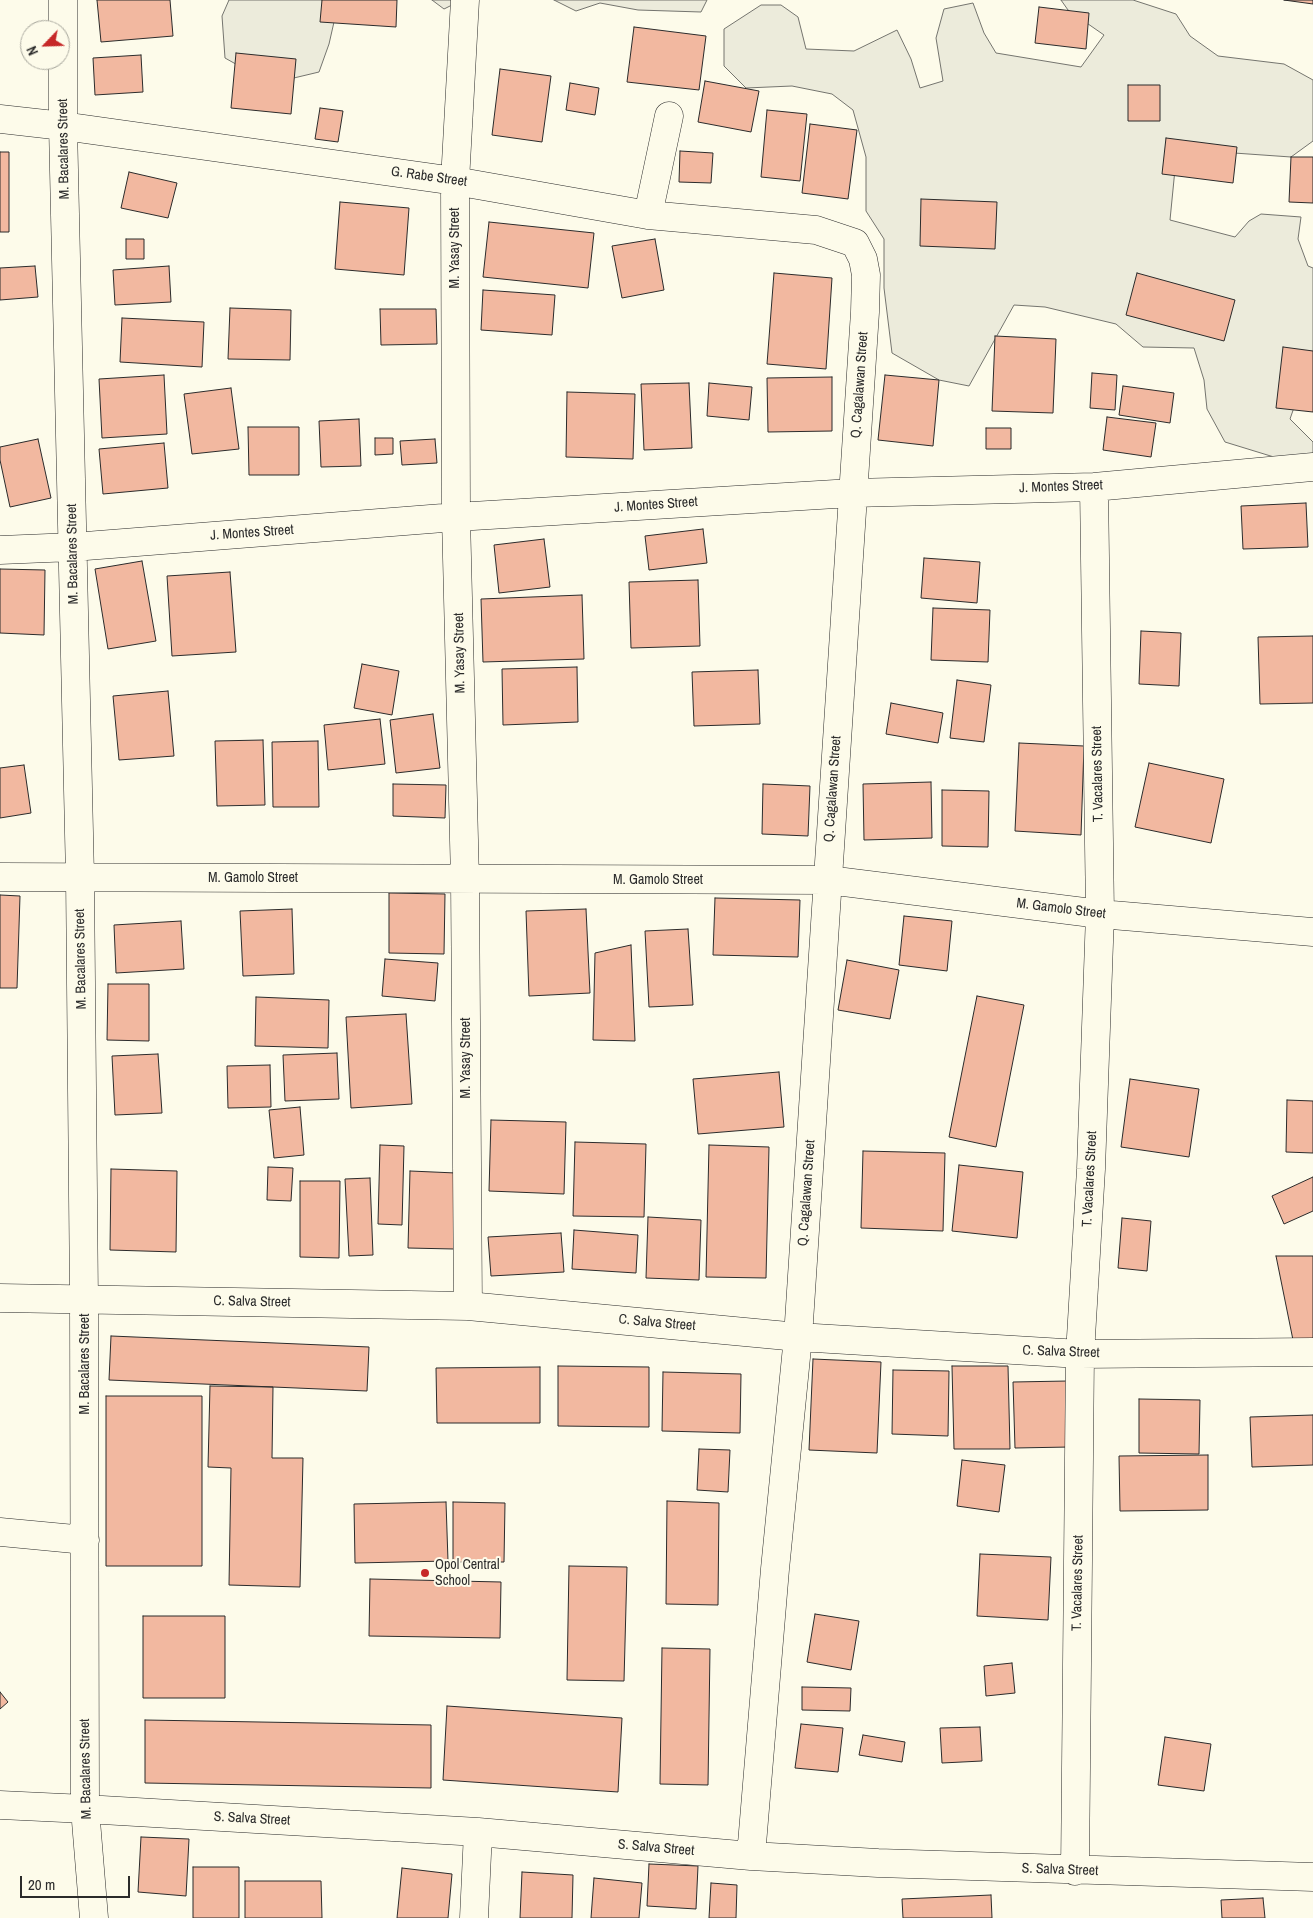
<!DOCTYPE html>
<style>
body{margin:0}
#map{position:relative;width:1313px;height:1918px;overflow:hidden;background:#fdfbea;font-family:"Archivo Narrow",sans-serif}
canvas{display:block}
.north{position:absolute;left:20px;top:20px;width:50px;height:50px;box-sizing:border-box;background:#fdfbea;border:1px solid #a9a89e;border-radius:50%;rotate:246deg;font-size:14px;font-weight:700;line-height:20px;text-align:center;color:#2b2b2b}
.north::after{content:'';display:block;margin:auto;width:18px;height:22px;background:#c62828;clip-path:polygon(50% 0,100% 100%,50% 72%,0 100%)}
.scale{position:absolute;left:20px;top:1876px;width:110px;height:22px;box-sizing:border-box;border:2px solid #2b2b2b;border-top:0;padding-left:6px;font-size:15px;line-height:18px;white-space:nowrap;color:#2b2b2b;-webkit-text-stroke:4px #fdfbea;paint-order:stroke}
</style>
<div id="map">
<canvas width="1313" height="1918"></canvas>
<div class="north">N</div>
<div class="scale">20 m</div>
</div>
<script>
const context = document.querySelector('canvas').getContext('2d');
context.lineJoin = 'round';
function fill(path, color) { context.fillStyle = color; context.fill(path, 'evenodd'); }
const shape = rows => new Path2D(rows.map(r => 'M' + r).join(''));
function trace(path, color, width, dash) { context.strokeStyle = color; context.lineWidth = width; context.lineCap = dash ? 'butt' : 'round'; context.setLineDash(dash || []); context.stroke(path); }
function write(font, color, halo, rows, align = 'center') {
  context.font = font + ' "Archivo Narrow",sans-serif'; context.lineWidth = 4; context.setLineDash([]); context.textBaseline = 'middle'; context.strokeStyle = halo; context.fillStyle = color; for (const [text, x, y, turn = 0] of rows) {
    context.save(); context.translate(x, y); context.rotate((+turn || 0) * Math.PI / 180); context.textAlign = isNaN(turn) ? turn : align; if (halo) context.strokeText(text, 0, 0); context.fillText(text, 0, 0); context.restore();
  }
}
const green = shape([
 [229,0,339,0,329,44,319,72,277,82,250,72,225,58,222,16,229,0],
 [432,0,462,0,444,9,432,0],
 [554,0,707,0,701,12,638,10,600,3,576,11,554,0],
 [1061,0,1133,0,1176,14,1190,36,1218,56,1284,64,1313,80,1313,141,1291,157,1177,149,1170,220,1235,237,1249,221,1261,214,1301,217,1298,239,1308,266,1313,268,1313,366,1305,376,1290,419,1313,442,1313,469,1225,442,1207,409,1204,380,1194,348,1143,347,1116,324,1045,307,1014,305,969,386,939,380,892,353,884,288,884,239,866,211,866,157,853,110,832,94,792,86,746,88,724,66,724,29,761,5,781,5,798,17,806,49,854,51,897,30,911,59,920,88,943,81,936,38,944,9,973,3,984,33,996,53,1081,67,1104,35,1068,10,1061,0]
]);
const building = shape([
 [97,0,170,0,173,36,101,42,97,0],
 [322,0,397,0,396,27,320,22,322,0],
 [1284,0,1313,0,1313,4,1284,0],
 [1039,7,1089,13,1086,49,1035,43,1039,7],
 [634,27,706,36,699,90,627,82,634,27],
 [236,53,296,59,291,114,231,108,236,53],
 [141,55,143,92,95,95,93,58,141,55],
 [500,69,551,76,542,142,492,135,500,69],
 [705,81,759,91,751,132,698,122,705,81],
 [570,83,599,88,595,115,566,110,570,83],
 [1128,85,1160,85,1160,121,1128,121,1128,85],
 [320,108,343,111,338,142,315,139,320,108],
 [767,110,807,114,800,181,761,177,767,110],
 [810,124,857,130,848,199,802,193,810,124],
 [1166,138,1237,147,1233,183,1162,174,1166,138],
 [680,151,713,153,711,183,679,182,680,151],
 [0,152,9,152,9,232,0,232,0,152],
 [1291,157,1313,157,1313,203,1289,202,1291,157],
 [129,172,177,183,168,218,121,208,129,172],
 [921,199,997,202,995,249,920,246,921,199],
 [340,202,409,208,404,275,335,269,340,202],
 [489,222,594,233,588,288,483,277,489,222],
 [126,239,144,239,144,259,126,259,126,239],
 [655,239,664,290,622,298,612,246,655,239],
 [35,266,38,297,0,300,0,268,35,266],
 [169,266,171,302,115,305,113,270,169,266],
 [774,273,832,278,826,369,767,364,774,273],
 [1137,273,1235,300,1224,341,1126,315,1137,273],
 [483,290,555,295,552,335,481,330,483,290],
 [230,308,291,310,290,360,228,359,230,308],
 [380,309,436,309,437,344,381,345,380,309],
 [122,318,204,322,202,367,120,362,122,318],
 [995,336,1056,339,1053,413,992,411,995,336],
 [1283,347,1313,351,1313,412,1276,408,1283,347],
 [1092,373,1117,375,1115,410,1090,408,1092,373],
 [164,375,167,434,102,438,99,379,164,375],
 [885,375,939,380,933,446,878,440,885,375],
 [832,377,832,431,768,432,767,378,832,377],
 [689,383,692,448,644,450,641,384,689,383],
 [709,383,752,387,749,420,707,416,709,383],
 [1123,386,1174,393,1170,423,1119,415,1123,386],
 [231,388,239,449,192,454,184,394,231,388],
 [567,392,635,394,633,459,566,457,567,392],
 [1107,417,1156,423,1151,457,1103,450,1107,417],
 [359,419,361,466,321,467,319,421,359,419],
 [248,427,299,427,299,475,249,475,248,427],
 [986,428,1011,428,1011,449,986,449,986,428],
 [375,438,393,438,393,454,375,455,375,438],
 [38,439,51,498,10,507,0,460,0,447,38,439],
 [435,439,437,463,402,465,400,441,435,439],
 [164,443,168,488,103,494,99,449,164,443],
 [1306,503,1308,547,1243,549,1241,506,1306,503],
 [703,529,707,563,649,570,645,536,703,529],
 [544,539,550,587,499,593,494,545,544,539],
 [924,558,980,562,977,603,921,598,924,558],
 [142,561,156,641,108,649,95,569,142,561],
 [0,569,45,570,44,635,0,633,0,569],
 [230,572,236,652,172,656,167,576,230,572],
 [698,580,700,646,631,648,629,582,698,580],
 [582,595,584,659,483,662,481,599,582,595],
 [933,608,990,610,988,662,931,660,933,608],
 [1141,631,1181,633,1179,686,1139,684,1141,631],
 [1313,636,1313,703,1260,704,1258,637,1313,636],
 [362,664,399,671,392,715,354,708,362,664],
 [577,667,578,722,503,725,502,669,577,667],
 [758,670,760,724,694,726,692,672,758,670],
 [957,680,991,685,984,742,950,738,957,680],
 [168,691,174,756,119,760,113,696,168,691],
 [891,703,943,713,938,743,886,734,891,703],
 [433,714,440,768,396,773,390,720,433,714],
 [380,719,385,764,328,770,324,725,380,719],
 [263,740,265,805,217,806,215,741,263,740],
 [318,741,319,807,273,807,272,742,318,741],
 [1019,743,1084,746,1081,835,1015,831,1019,743],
 [1149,763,1224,779,1211,843,1135,827,1149,763],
 [24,765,31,813,0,818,0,768,24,765],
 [931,782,932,838,864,840,863,784,931,782],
 [393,784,446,785,445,818,393,816,393,784],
 [763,784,810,786,808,836,762,834,763,784],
 [942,790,989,791,988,847,942,846,942,790],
 [389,893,445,894,444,954,389,953,389,893],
 [0,895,20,896,17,988,0,988,0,895],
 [715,898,800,900,798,957,713,955,715,898],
 [292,909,294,974,243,976,240,911,292,909],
 [586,909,590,993,529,996,526,911,586,909],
 [904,916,952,921,947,971,899,965,904,916],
 [181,921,184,969,116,973,114,925,181,921],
 [688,929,693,1005,649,1007,645,931,688,929],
 [631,945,635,1041,593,1040,595,953,631,945],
 [385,959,438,963,435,1001,382,996,385,959],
 [847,960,899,970,890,1019,838,1010,847,960],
 [108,984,149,984,149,1041,107,1040,108,984],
 [977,996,1024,1005,996,1147,949,1137,977,996],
 [256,997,329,1000,328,1048,255,1046,256,997],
 [406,1014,412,1104,351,1108,346,1017,406,1014],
 [337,1053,339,1099,285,1101,283,1055,337,1053],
 [158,1054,162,1113,115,1115,112,1056,158,1054],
 [270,1065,271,1107,228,1108,227,1066,270,1065],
 [779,1072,784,1127,698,1134,693,1079,779,1072],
 [1130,1079,1199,1089,1189,1157,1121,1147,1130,1079],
 [1287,1100,1313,1101,1313,1153,1286,1152,1287,1100],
 [300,1107,304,1155,274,1158,269,1110,300,1107],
 [491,1120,566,1122,564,1194,489,1191,491,1120],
 [575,1142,646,1144,644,1217,573,1216,575,1142],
 [380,1145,404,1146,402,1225,378,1224,380,1145],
 [709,1145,769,1147,766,1278,706,1277,709,1145],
 [863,1151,945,1153,943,1231,861,1228,863,1151],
 [959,1165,1023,1172,1017,1238,952,1231,959,1165],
 [268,1167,293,1168,291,1201,267,1200,268,1167],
 [111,1169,177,1171,176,1252,110,1250,111,1169],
 [410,1171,456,1173,454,1249,408,1248,410,1171],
 [1313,1177,1313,1211,1284,1224,1272,1196,1313,1177],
 [370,1178,373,1255,349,1256,345,1179,370,1178],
 [300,1181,340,1181,339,1258,300,1257,300,1181],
 [648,1217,701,1220,699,1280,646,1278,648,1217],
 [1122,1218,1151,1221,1147,1271,1118,1268,1122,1218],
 [574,1230,638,1235,636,1273,572,1269,574,1230],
 [561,1233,564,1272,491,1276,488,1237,561,1233],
 [1276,1256,1313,1256,1313,1340,1293,1340,1276,1256],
 [111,1336,369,1347,367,1391,109,1380,111,1336],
 [813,1359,881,1362,877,1453,809,1450,813,1359],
 [558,1366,649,1367,649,1427,558,1426,558,1366],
 [952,1366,1008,1366,1010,1449,954,1449,952,1366],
 [540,1367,540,1423,437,1423,436,1368,540,1367],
 [893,1370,949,1371,948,1436,892,1434,893,1370],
 [663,1372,741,1374,740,1433,662,1431,663,1372],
 [1068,1381,1070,1447,1015,1448,1013,1382,1068,1381],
 [210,1386,273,1387,272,1458,303,1458,300,1587,229,1585,231,1468,208,1467,210,1386],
 [106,1396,202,1396,202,1566,106,1566,106,1396],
 [1139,1399,1200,1400,1199,1454,1139,1453,1139,1399],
 [1313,1415,1313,1465,1252,1467,1250,1417,1313,1415],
 [699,1449,730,1450,728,1492,697,1490,699,1449],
 [1208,1455,1208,1510,1120,1511,1119,1456,1208,1455],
 [962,1460,1005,1465,999,1512,957,1506,962,1460],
 [667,1501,719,1503,718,1605,666,1604,667,1501],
 [446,1502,448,1561,355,1563,354,1504,446,1502],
 [453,1502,505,1503,504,1562,453,1562,453,1502],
 [980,1554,1051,1557,1048,1620,977,1616,980,1554],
 [569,1566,627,1567,624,1681,567,1680,569,1566],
 [370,1579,501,1582,500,1638,369,1636,370,1579],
 [815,1614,859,1621,851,1670,807,1662,815,1614],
 [143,1616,225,1616,225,1698,143,1698,143,1616],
 [662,1648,710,1649,708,1785,660,1784,662,1648],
 [1012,1663,1015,1693,986,1696,984,1666,1012,1663],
 [802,1687,851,1688,850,1711,802,1710,802,1687],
 [0,1692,8,1702,0,1709,0,1692],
 [447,1706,622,1718,618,1792,443,1780,447,1706],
 [145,1720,431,1725,431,1788,145,1783,145,1720],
 [801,1724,843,1728,838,1772,795,1768,801,1724],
 [980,1727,982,1761,942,1763,940,1728,980,1727],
 [863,1735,905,1742,902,1762,859,1755,863,1735],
 [1165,1737,1211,1744,1204,1791,1158,1785,1165,1737],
 [141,1837,189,1839,186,1896,138,1892,141,1837],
 [649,1864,698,1866,696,1909,647,1906,649,1864],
 [193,1867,239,1867,239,1918,193,1918,193,1867],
 [402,1868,452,1874,448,1918,397,1918,402,1868],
 [522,1872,573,1875,572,1918,520,1918,522,1872],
 [594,1878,642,1883,639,1918,591,1918,594,1878],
 [245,1881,321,1881,322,1918,245,1918,245,1881],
 [711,1883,737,1885,736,1918,709,1918,711,1883],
 [991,1895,992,1918,903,1918,902,1899,991,1895],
 [1263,1898,1265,1918,1222,1918,1221,1900,1263,1898]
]);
const minor = shape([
 [63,0,63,126,80,877,84,1300,85,1809,94,1918],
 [465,0,455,181,456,517,465,880,468,1306],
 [0,119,63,126,455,181,648,215,816,230,855,243,863,259,866,275,865,312,798,1337,775,1569,751,1856],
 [648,215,669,116],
 [0,550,73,547,456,517,852,493,1094,487,1313,467],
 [0,877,828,880,1100,914,1313,932],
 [0,1298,468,1306,798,1337,1080,1354,1313,1352],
 [0,1532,85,1540],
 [0,1805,85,1809,478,1832,751,1856,878,1863,1313,1877],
 [1075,1871,1080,1354,1091,1169,1100,914,1094,487],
 [474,1918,478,1832]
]);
const markers = [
 [425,1573,5,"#c62828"]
];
const streetNames = [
 ["M. Bacalares Street",64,149,-91],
 ["G. Rabe Street",429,177,8],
 ["M. Yasay Street",455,248,-90],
 ["Q. Cagalawan Street",860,385,-86],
 ["J. Montes Street",1061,487,-2],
 ["J. Montes Street",656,505,-4],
 ["J. Montes Street",252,533,-4],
 ["M. Bacalares Street",73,554,-91],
 ["M. Yasay Street",460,653,-91],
 ["T. Vacalares Street",1098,774,-91],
 ["Q. Cagalawan Street",833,789,-86],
 ["M. Gamolo Street",253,878],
 ["M. Gamolo Street",658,880],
 ["M. Gamolo Street",1061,909,7],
 ["M. Bacalares Street",81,959,-91],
 ["M. Yasay Street",466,1058,-90],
 ["T. Vacalares Street",1090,1179,-87],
 ["Q. Cagalawan Street",807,1193,-86],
 ["C. Salva Street",252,1302,1],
 ["C. Salva Street",657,1323,5],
 ["C. Salva Street",1061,1352,2],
 ["M. Bacalares Street",85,1364,-90],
 ["T. Vacalares Street",1078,1583,-89],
 ["M. Bacalares Street",86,1769,-91],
 ["S. Salva Street",252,1819,3],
 ["S. Salva Street",656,1848,5],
 ["S. Salva Street",1060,1870,2]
];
const poiNames = [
 ["Opol Central",435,1565],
 ["School",435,1581]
];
fill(green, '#ecebdb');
trace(green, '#74746e', 1);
fill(building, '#f2b8a0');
trace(building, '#2b2b2b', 1);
trace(minor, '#2b2b2b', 29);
trace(minor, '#fdfbea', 28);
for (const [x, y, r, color] of markers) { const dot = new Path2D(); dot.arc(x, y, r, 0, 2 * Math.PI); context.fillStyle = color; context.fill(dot); trace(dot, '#fdfbea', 2); }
write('14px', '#2b2b2b', '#fdfbea', streetNames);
write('14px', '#2b2b2b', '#fdfbea', poiNames, 'left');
</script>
